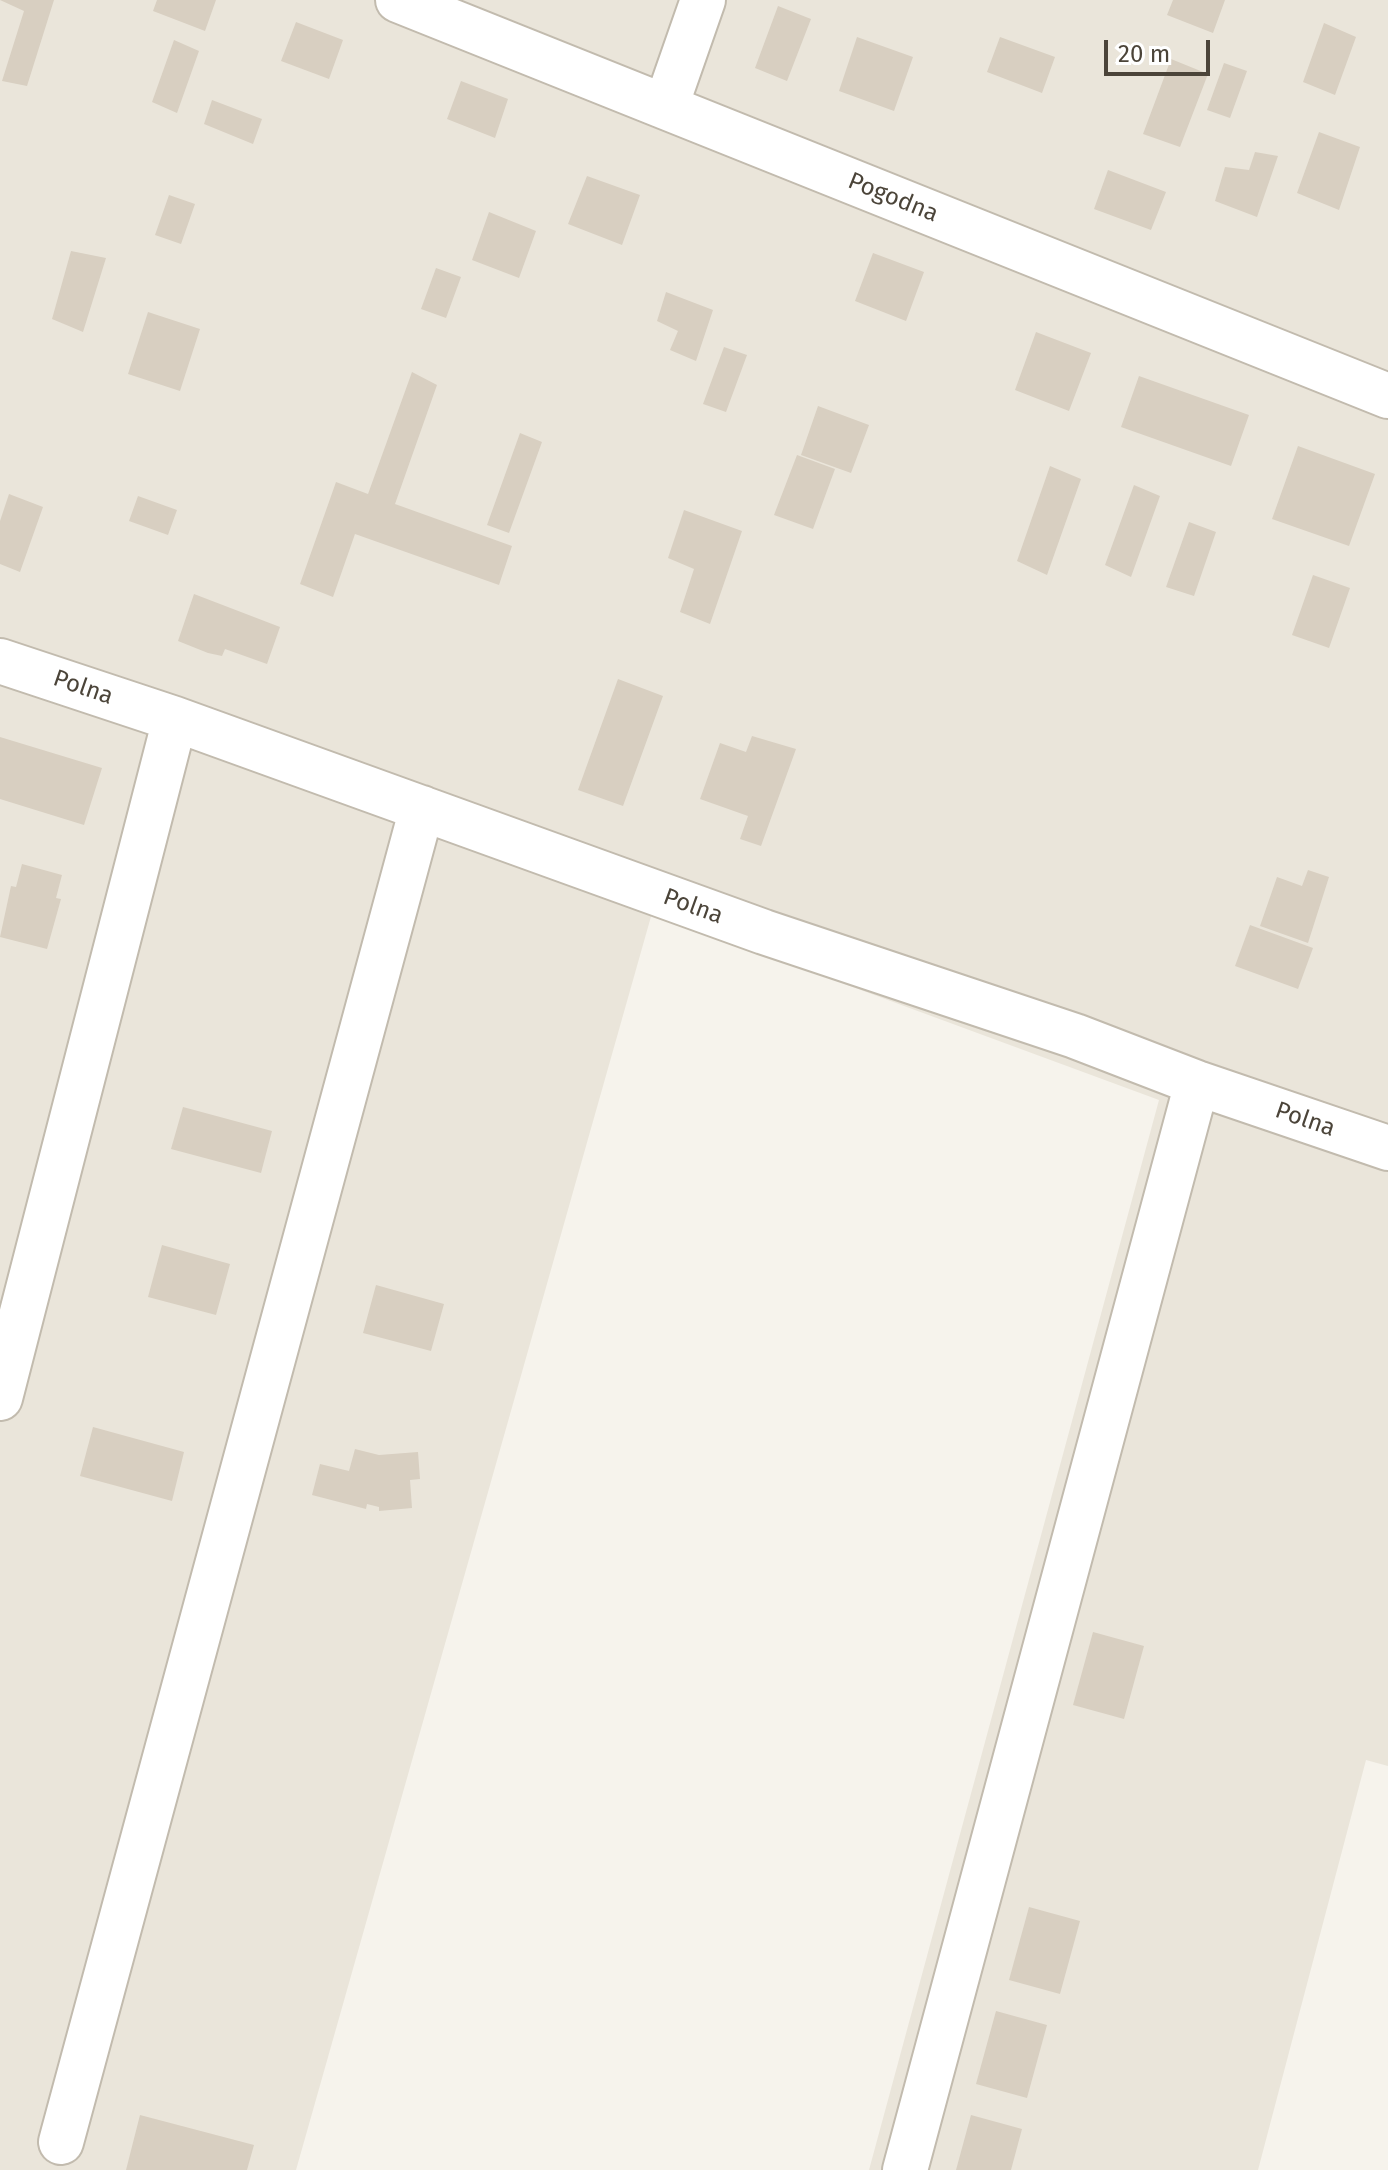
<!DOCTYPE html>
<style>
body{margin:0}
#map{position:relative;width:1388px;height:2170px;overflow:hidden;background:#f6f3ec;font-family:"Fira Sans",sans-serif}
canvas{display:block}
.scale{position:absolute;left:1104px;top:40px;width:106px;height:36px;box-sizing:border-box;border:4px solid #4b4439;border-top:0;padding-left:10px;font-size:24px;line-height:28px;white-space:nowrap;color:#4b4439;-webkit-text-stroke:6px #fff;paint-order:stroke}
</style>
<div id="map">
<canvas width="1388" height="2170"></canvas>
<div class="scale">20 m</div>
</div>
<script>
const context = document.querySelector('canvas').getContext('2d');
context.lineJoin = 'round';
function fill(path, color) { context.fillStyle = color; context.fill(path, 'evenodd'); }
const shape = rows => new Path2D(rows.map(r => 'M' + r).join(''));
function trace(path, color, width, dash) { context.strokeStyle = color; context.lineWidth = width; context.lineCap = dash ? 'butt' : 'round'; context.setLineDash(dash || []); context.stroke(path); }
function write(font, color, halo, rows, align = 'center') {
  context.font = font + ' "Fira Sans",sans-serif'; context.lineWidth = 8; context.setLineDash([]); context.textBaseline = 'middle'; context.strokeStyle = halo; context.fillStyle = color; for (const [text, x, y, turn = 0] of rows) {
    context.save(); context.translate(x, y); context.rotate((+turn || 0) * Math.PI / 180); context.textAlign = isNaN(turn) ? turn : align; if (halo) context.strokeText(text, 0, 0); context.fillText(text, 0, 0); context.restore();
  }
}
const residential = shape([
 [0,0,1388,0,1388,1766,1366,1760,1258,2170,869,2170,1159,1100,652,913,296,2170,0,2170]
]);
const building = shape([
 [0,0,54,0,27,86,2,81,24,11],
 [157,0,216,0,205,31,153,11],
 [1173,0,1225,0,1213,33,1167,15],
 [778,6,811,19,787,81,755,68],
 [296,22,343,40,329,79,281,61],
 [1324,23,1356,37,1335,95,1303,82],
 [857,37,913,57,894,111,839,91],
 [1000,37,1055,57,1042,93,987,72],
 [174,40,199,51,177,113,152,102],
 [1171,59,1208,74,1180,147,1143,134],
 [1224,63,1247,71,1230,118,1207,110],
 [461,81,508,99,495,138,447,119],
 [212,100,262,119,253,144,204,124],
 [1319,132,1360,147,1339,210,1297,193],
 [1255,152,1278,156,1257,217,1215,201,1225,167,1249,170],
 [1108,170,1166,192,1151,230,1094,209],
 [587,176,640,195,622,245,568,224],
 [169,195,195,204,181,244,155,235],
 [489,212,536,231,519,278,472,260],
 [71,251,106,258,83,332,52,319],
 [873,253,924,272,906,321,855,301],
 [436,268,461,277,446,318,421,309],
 [666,292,713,310,696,361,670,350,678,331,657,321],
 [148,312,200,329,180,391,128,374],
 [1036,332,1091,353,1069,411,1015,390],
 [724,347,747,355,726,412,703,404],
 [412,372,437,385,395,504,512,546,499,585,355,534,333,597,300,584,336,482,368,494],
 [1139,376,1249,415,1231,466,1121,427],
 [818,406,869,425,851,473,801,455],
 [520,433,542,442,509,533,487,525],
 [1298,446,1375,474,1349,546,1272,519],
 [797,455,835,469,813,529,774,515],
 [1050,466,1081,479,1047,575,1017,561],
 [1134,485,1160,496,1131,577,1105,565],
 [9,494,43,507,20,572,0,564,0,521],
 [138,496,177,510,168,535,129,521],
 [684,510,742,531,710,624,680,612,694,569,668,558],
 [1189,522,1216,532,1194,596,1166,587],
 [1313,575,1350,588,1329,648,1292,635],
 [194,594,280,627,267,664,225,649,222,656,208,653,178,641],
 [618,679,663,696,623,806,578,790],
 [752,736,796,749,761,846,740,839,748,816,700,799,720,743,746,752],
 [0,737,102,768,84,825,0,799],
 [22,864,62,875,56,898,61,899,47,949,0,937,11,886,16,887],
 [1308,870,1329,877,1308,943,1260,926,1277,877,1302,886],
 [1250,925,1313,948,1298,989,1235,966],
 [183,1107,272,1131,261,1173,171,1149],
 [162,1245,230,1264,216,1315,148,1297],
 [376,1285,444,1304,431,1351,363,1333],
 [93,1427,184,1452,172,1501,80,1476],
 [355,1449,379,1455,418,1452,420,1479,410,1480,412,1508,379,1511,379,1507,367,1504,366,1509,312,1495,320,1464,349,1471],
 [1093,1632,1144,1646,1124,1719,1073,1705],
 [1029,1907,1080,1921,1060,1994,1009,1980],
 [996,2011,1047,2025,1027,2098,976,2084],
 [140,2115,254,2145,247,2170,126,2170],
 [971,2115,1022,2129,1011,2170,956,2170]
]);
const minor = shape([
 [398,0,1388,396],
 [666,106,703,0],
 [0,661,175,719,764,932,1075,1036,1197,1083,1388,1148],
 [0,1398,175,719],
 [61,2142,422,808],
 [905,2170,1197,1083]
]);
const streetNames = [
 ["Pogodna",893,198,22],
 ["Polna",83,688,19],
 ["Polna",693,907,20],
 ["Polna",1305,1120,19]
];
fill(residential, '#eae5da');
fill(building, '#d8cfc1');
trace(minor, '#c2bbae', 48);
trace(minor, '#fff', 44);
write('24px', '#4b4439', '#fff', streetNames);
</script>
